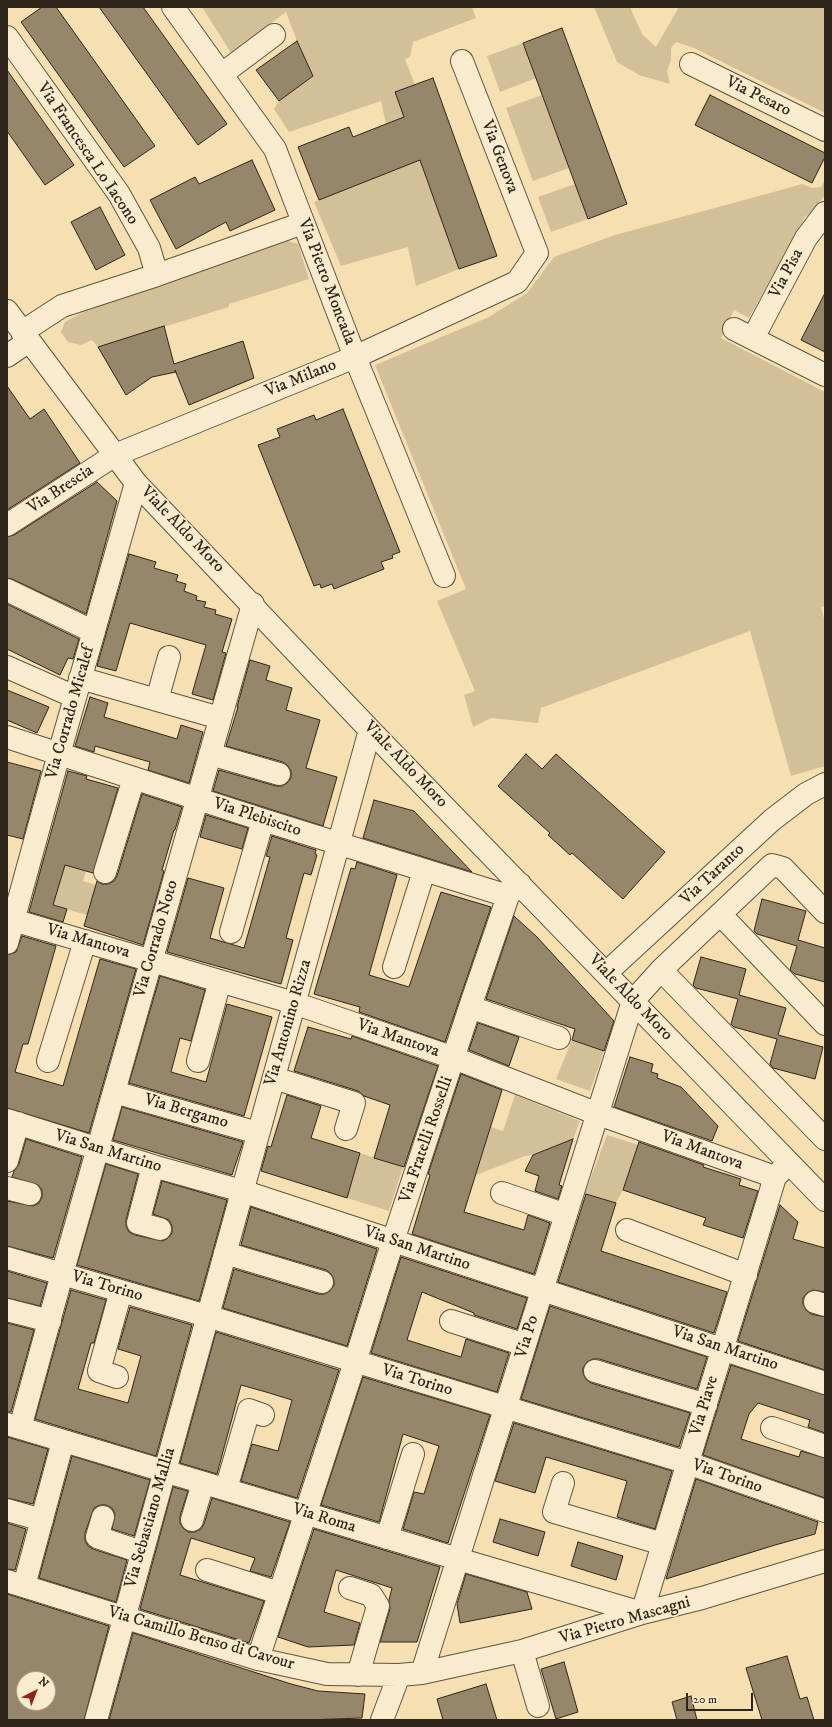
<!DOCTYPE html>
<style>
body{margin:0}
#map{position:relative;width:832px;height:1727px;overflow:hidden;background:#f6e0b2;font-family:"IM FELL DW Pica",serif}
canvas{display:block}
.frame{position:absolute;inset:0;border:8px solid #2e251b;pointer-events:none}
.north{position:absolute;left:16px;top:1671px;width:40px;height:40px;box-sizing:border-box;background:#f9ebcd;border:1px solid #a89c86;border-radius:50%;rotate:42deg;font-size:11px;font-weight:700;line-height:16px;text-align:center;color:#2e251b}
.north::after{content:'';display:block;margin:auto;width:14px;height:18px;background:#8f2418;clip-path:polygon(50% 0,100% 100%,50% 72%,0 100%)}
.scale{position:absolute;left:686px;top:1693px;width:67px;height:18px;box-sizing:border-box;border:2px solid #2e251b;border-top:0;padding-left:5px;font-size:12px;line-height:14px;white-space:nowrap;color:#2e251b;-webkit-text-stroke:3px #f9ebcd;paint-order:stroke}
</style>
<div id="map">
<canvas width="832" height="1727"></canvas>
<div class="frame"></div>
<div class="north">N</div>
<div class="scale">20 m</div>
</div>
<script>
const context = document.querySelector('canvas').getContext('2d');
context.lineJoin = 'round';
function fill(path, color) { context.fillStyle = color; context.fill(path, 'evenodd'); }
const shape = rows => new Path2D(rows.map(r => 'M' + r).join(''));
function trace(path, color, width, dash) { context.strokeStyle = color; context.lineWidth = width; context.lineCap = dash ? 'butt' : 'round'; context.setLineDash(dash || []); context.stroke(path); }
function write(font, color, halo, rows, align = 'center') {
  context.font = font + ' "IM FELL DW Pica",serif'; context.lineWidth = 3.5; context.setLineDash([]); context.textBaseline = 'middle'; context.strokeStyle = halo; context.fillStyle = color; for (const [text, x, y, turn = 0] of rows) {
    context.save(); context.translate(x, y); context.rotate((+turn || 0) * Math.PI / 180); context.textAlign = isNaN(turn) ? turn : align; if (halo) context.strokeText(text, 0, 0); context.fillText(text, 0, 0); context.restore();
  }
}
const green = shape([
 [202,7,472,7,476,18,413,42,410,57,405,59,415,85,396,92,459,269,416,286,408,247,341,266,314,202,319,200,386,124,381,101,289,132,274,109,279,101,313,75,297,41,286,12,231,53],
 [594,7,630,7,642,34,656,47,679,7,825,7,825,113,694,48,676,42,671,48,671,60,667,71,670,84,639,75,617,62],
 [523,43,536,78,500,92,487,56],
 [542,95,569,168,533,181,506,108],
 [825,180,825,195,812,212,805,217,749,318,734,310,721,338,825,392,825,606,821,607,825,622,825,766,791,776,750,631,541,708,538,723,491,718,473,727,464,695,475,691,437,601,466,589,375,365,489,317,527,293,554,257,615,235,781,190,802,184,812,188,821,187],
 [575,184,588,219,551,232,538,197],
 [282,239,298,244,309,279,229,304,229,307,98,347,92,340,81,345,68,342,61,332,65,322,93,306,128,297,274,240],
 [43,858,86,871,83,881,96,885,87,915,53,905,59,883,34,876],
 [572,1040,604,1051,590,1091,556,1079],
 [515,1095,580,1121,573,1139,533,1155,525,1156,476,1175,491,1127,503,1131],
 [607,1135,638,1145,623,1190,616,1203,585,1193],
 [360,1153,403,1167,389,1211,347,1198]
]);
const building = shape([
 [42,7,56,7,155,146,124,167,21,22,42,7],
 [99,7,143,7,227,124,198,145,99,7],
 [562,28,627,204,588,219,523,43,562,28],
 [297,41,313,76,279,101,256,70,297,41],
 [7,70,74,165,45,185,7,131,7,70],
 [433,78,497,256,459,269,420,160,319,200,298,147,349,127,353,137,404,117,395,92,433,78],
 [710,95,825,153,825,157,812,183,695,125,710,95],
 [252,160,275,210,230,231,226,222,176,249,150,200,195,177,199,184,252,160],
 [100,207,125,255,96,270,71,222,100,207],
 [825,293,825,352,801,340,825,293],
 [164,326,174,364,243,341,254,378,189,405,175,370,176,372,152,377,126,395,98,347,164,326],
 [7,386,30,419,44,409,80,463,7,510,7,386],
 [343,409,400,552,392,555,393,558,381,562,384,569,334,589,332,584,321,588,320,584,314,586,258,445,280,437,277,429,314,415,316,420,343,409],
 [97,482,117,501,86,614,12,579,7,578,7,537,14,535,97,482],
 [129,554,156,562,154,568,178,575,176,581,186,584,184,591,197,596,196,600,206,602,204,607,216,610,215,614,232,619,222,652,226,653,213,700,192,694,206,645,130,623,116,671,97,666,129,554],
 [7,604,79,639,73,659,68,658,60,675,7,649,7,604],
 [250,660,270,666,266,680,292,688,286,710,320,720,306,768,337,777,323,826,213,791,219,770,276,786,282,786,287,783,291,778,291,771,288,766,283,762,226,746,238,707,237,707,250,660],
 [7,690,49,707,37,733,7,720,7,690],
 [90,697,108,703,104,717,177,739,181,725,203,732,189,783,148,770,150,762,95,746,94,752,75,746,90,697],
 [526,754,542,769,556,754,665,852,623,899,572,853,570,855,548,835,550,833,498,786,526,754],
 [7,762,41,771,23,839,7,835,7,762],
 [68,771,87,776,86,779,118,788,93,873,65,865,53,905,67,909,63,922,29,912,68,771],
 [142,794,182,807,175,830,174,830,162,870,164,871,143,945,84,926,97,881,102,884,108,884,114,881,117,876,142,794],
 [374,800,414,811,472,872,363,838,374,800],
 [206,815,248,828,242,849,200,837,206,815],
 [272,836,316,850,315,854,317,855,311,875,304,873,286,938,293,940,281,984,167,952,188,878,224,888,210,938,244,948,270,857,266,856,272,836],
 [357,862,397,875,369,975,409,987,441,892,491,907,445,1042,359,1012,360,1007,314,994,351,868,355,869,357,862],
 [762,899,806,911,798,940,825,948,825,982,795,974,790,970,797,946,757,934,754,931,762,899],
 [514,916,537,937,614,1021,604,1051,572,1040,575,1029,486,999,514,916],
 [22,936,56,946,28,1044,23,1044,15,1072,63,1086,100,959,136,969,89,1133,7,1108,7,955,16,952,22,936],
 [701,957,746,969,739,995,786,1008,778,1035,823,1047,815,1079,773,1068,770,1064,777,1039,734,1027,731,1024,738,999,696,988,693,985,701,957],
 [160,976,205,990,191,1041,180,1038,171,1072,206,1082,227,1004,272,1017,244,1116,129,1083,160,976],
 [478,1023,519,1037,509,1066,469,1050,478,1023],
 [308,1027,351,1039,352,1036,438,1066,404,1167,374,1158,390,1105,364,1096,358,1091,294,1071,308,1027],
 [630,1057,653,1064,651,1072,658,1074,657,1078,681,1087,718,1126,712,1141,614,1107,630,1057],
 [461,1074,502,1090,464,1212,524,1230,528,1215,550,1223,534,1274,412,1234,430,1175,428,1174,461,1074],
 [287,1095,321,1106,311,1138,360,1153,347,1198,261,1171,268,1146,271,1147,287,1095],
 [122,1107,243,1142,232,1175,113,1140,122,1107],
 [26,1139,82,1157,53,1258,7,1246,7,1201,33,1206,39,1203,42,1197,42,1190,38,1185,12,1177,14,1171,19,1164,26,1139],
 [573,1139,559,1185,562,1186,558,1199,535,1191,539,1176,525,1171,533,1155,573,1139],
 [639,1142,704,1165,703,1167,741,1179,739,1185,758,1191,743,1238,703,1225,706,1218,623,1190,639,1142],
 [106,1164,138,1174,126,1220,126,1226,129,1232,135,1235,163,1241,168,1238,172,1233,172,1226,169,1220,153,1214,162,1181,227,1200,199,1301,77,1265,106,1164],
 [586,1194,616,1203,601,1251,727,1292,714,1333,558,1282,586,1194],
 [780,1205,798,1222,793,1239,825,1248,825,1292,813,1290,807,1293,803,1298,803,1304,806,1310,811,1314,825,1317,825,1370,738,1341,780,1205],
 [251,1207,377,1249,347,1346,223,1308,234,1269,318,1294,324,1294,330,1291,334,1285,334,1280,331,1274,326,1270,241,1245,251,1207],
 [401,1257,527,1298,517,1329,474,1315,474,1313,422,1292,407,1340,461,1357,466,1339,509,1353,497,1392,371,1353,401,1257],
 [7,1271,47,1283,40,1306,7,1298,7,1271],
 [71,1290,106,1300,94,1343,91,1343,78,1389,128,1403,141,1356,118,1349,130,1307,192,1325,156,1456,35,1419,71,1290],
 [550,1306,707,1357,697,1389,599,1359,593,1359,587,1362,583,1368,583,1373,586,1379,591,1383,690,1413,679,1447,521,1399,550,1306],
 [7,1323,34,1330,11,1412,7,1412,7,1323],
 [216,1332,339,1370,297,1498,241,1481,252,1444,278,1451,292,1400,266,1392,241,1385,217,1474,180,1463,216,1332],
 [731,1365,825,1395,825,1433,808,1427,810,1420,758,1403,749,1414,741,1439,799,1457,801,1451,825,1458,825,1498,703,1455,731,1365],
 [363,1377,490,1415,448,1543,403,1529,414,1492,424,1494,439,1446,403,1434,379,1522,321,1505,363,1377],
 [514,1423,672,1471,655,1529,617,1517,627,1481,546,1457,535,1493,495,1481,514,1423],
 [7,1437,48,1449,33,1504,7,1498,7,1437],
 [72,1456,150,1480,134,1536,112,1529,115,1514,112,1508,106,1505,100,1505,94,1508,85,1533,85,1540,88,1546,93,1549,127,1560,116,1602,39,1578,72,1456],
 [696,1479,818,1522,815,1534,775,1545,666,1579,696,1479],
 [173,1487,188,1491,180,1516,180,1523,183,1528,188,1532,195,1532,201,1529,204,1524,212,1498,290,1522,271,1577,250,1571,255,1558,191,1538,180,1575,264,1601,249,1643,140,1609,173,1487],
 [500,1519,545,1532,538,1556,493,1542,500,1519],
 [7,1523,26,1529,15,1570,7,1569,7,1523],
 [314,1529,440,1567,417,1642,380,1642,390,1609,389,1600,392,1588,336,1570,324,1612,360,1623,354,1645,308,1647,278,1637,314,1529],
 [578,1542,623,1556,616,1580,571,1566,578,1542],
 [466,1574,527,1592,532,1609,460,1623,457,1604,466,1574],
 [7,1594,109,1626,84,1720,7,1720,7,1594],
 [24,1679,48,1679,48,1703,24,1703,24,1679],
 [133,1633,291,1684,318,1691,365,1694,362,1718,307,1720,109,1720,133,1633],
 [787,1656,800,1699,807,1697,814,1720,762,1720,746,1668,787,1656],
 [564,1662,578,1712,556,1719,541,1669,564,1662],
 [486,1684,497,1720,443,1720,437,1699,486,1684],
 [691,1696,697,1720,677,1720,672,1702,691,1696]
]);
const minor = shape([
 [173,7,275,149,355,357,444,576],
 [7,37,119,194,149,248,157,275],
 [691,64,825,130],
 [222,74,274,35],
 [7,311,136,483,370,730,825,1200],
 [734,329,825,375],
 [22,332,62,306,157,275,303,223],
 [753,338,806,238,825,213],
 [7,356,29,341],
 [7,525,115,455,355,357,517,282,537,253,462,61],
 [7,590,94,632],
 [7,667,75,697],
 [80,678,220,718],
 [157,700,169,657],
 [7,737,263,820,508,896],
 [210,754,279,774],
 [105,872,134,778],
 [720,914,825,1024],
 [13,920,294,1003,454,1058,598,1114,775,1177],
 [231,932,263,820],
 [7,943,59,754,136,483],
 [394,967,424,871],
 [661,970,825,1139],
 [606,973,772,820,806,794,825,784],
 [470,1007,559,1038],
 [48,1061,85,941],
 [198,1061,220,981],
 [274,1078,354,1103,346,1129],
 [114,1092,258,1133],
 [7,1120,153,1166,242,1191,825,1383],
 [7,1161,18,1123],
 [153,1166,138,1223,160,1229],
 [7,1188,30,1194],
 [502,1193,566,1215],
 [627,1230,746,1275],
 [225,1253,322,1282],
 [7,1258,207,1316,688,1463,825,1511],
 [815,1302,825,1305],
 [7,1310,50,1321],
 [451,1321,525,1345],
 [595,1371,706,1405],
 [117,1377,99,1371,121,1291],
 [7,1424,458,1559,642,1613,775,1177,789,1163],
 [20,1428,62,1274,253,604],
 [772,1428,825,1446],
 [563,1483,554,1512,663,1544],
 [226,1489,249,1410,263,1415],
 [7,1510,42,1520],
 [103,1517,97,1537,141,1552],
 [192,1520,203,1483],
 [387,1538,413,1454],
 [207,1570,279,1593],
 [7,1581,258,1659,327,1674,399,1675,422,1673,522,1651,642,1613,702,1598,825,1561],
 [24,1586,63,1441],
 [350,1588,371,1595,378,1606,358,1675],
 [522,1651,538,1706],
 [258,1659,355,1362,393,1241,470,1007,508,896,520,884],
 [422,1673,633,1001,661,970,772,865,783,868,825,912],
 [96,1720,370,730],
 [382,1720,399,1675]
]);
const streetNames = [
 ["Via Pesaro",758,97,26],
 ["Via Francesca Lo Iacono",87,154,56],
 ["Via Genova",499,157,69],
 ["Via Pisa",787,274,-62],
 ["Via Pietro Moncada",326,282,69],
 ["Via Milano",301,379,-22],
 ["Via Brescia",61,490,-33],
 ["Viale Aldo Moro",182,530,46],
 ["Via Corrado Micalef",71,713,-74],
 ["Viale Aldo Moro",405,765,46],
 ["Via Plebiscito",257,818,18],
 ["Via Taranto",713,875,-43],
 ["Via Corrado Noto",157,939,-74],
 ["Via Mantova",88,942,16],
 ["Viale Aldo Moro",630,998,46],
 ["Via Antonino Rizza",289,1023,-74],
 ["Via Mantova",398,1039,19],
 ["Via Bergamo",186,1112,16],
 ["Via Fratelli Rosselli",427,1140,-71],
 ["Via Mantova",702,1151,20],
 ["Via San Martino",108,1152,17],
 ["Via San Martino",417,1249,18],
 ["Via Torino",107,1287,16],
 ["Via Po",528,1337,-73],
 ["Via San Martino",725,1349,18],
 ["Via Torino",417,1381,17],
 ["Via Piave",705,1406,-73],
 ["Via Torino",727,1477,19],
 ["Via Sebastiano Mallia",151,1518,-74],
 ["Via Roma",324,1519,17],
 ["Via Pietro Mascagni",625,1621,-16],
 ["Via Camillo Benso di Cavour",201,1639,16]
];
fill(green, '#d4c098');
fill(building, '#96866a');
trace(building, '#2e251b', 1);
trace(minor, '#605441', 24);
trace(minor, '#f9ebcd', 22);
write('17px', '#2e251b', '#f9ebcd', streetNames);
</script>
